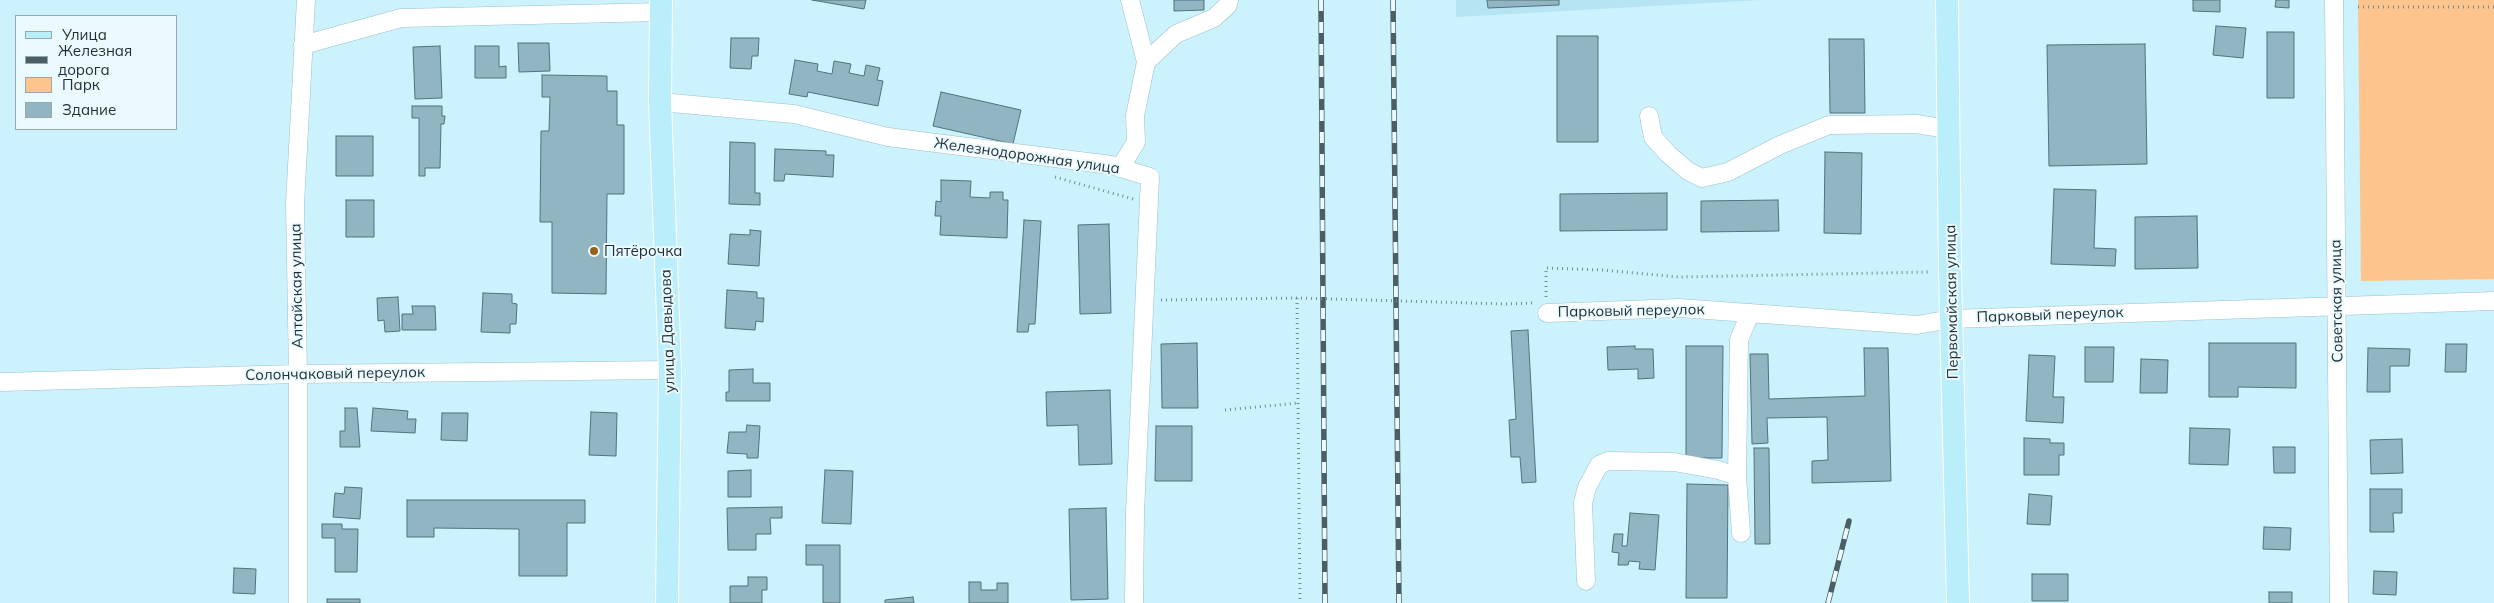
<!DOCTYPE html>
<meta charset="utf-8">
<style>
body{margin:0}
#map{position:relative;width:2494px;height:603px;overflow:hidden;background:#cbf2fd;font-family:Mulish,sans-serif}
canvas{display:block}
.legend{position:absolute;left:15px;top:15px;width:162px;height:115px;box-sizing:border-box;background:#ebfaff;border:1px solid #99a8ad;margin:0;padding:6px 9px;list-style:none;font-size:15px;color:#1f2e32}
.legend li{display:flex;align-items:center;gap:10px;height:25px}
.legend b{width:25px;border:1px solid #99a8ad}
</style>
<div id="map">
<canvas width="2494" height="603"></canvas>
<ul class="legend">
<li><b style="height:6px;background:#bbeefb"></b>Улица</li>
<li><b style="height:6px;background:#4a5e64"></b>Железная дорога</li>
<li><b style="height:14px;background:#fdc58d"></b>Парк</li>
<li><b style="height:14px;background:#91b6c1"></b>Здание</li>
</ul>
</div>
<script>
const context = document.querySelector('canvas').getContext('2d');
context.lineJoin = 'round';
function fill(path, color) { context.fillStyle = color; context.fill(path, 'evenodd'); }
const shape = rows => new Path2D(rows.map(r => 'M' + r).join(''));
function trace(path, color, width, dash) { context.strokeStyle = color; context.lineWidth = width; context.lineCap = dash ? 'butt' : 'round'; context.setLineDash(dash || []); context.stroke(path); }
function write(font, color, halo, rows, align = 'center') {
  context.font = font + ' Mulish,sans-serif'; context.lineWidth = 4; context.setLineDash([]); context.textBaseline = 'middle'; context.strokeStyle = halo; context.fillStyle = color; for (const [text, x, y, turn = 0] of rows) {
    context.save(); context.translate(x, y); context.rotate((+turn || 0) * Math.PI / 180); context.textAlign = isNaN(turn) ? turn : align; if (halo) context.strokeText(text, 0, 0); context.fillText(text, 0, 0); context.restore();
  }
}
const built = shape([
 [1456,0,1761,0,1456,17]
]);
const green = shape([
 [2358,0,2494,0,2494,279,2361,281]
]);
const building = shape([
 [812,0,866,0,864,9,812,0],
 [1174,0,1204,0,1204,10,1174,11,1174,0],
 [1487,0,1559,0,1559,5,1488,8,1487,0],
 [2193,0,2220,0,2220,12,2193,11,2193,0],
 [2276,0,2289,0,2289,8,2275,7,2276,0],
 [2216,26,2246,28,2243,58,2213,55,2216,26],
 [2267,32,2294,32,2294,98,2267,98,2267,32],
 [1557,36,1598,36,1598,142,1557,142,1557,36],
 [731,38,759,38,758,56,752,56,751,69,730,68,731,38],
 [1829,39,1864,39,1865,113,1830,113,1829,39],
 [518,43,549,43,550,71,519,72,518,43],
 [2145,44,2147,164,2049,166,2047,45,2145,44],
 [440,46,442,98,415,99,413,47,440,46],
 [475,46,499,46,499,67,506,66,506,78,475,78,475,46],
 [795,60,818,64,817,71,832,74,834,61,851,64,849,73,864,76,866,65,880,68,877,80,883,81,878,106,808,92,807,97,789,94,795,60],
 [542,75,607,76,607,91,617,91,617,125,624,125,624,194,607,194,606,294,552,293,552,222,540,222,541,131,549,131,550,97,542,97,542,75],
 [941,92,1021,110,1013,144,933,126,941,92],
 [412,106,442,106,442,116,445,116,444,124,441,124,440,168,425,168,425,176,419,176,419,118,412,118,412,106],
 [336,136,373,136,373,176,336,176,336,136],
 [730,142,755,143,755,193,760,193,760,205,729,204,730,142],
 [775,149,826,151,826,155,834,155,833,177,785,174,784,181,774,181,775,149],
 [1825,152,1862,153,1861,234,1824,233,1825,152],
 [941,180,971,181,970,197,990,198,990,192,1003,192,1003,200,1008,200,1007,238,940,235,941,216,935,216,936,201,941,202,941,180],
 [2054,189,2096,190,2094,248,2116,249,2115,266,2051,264,2054,189],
 [1667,193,1667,230,1560,231,1560,194,1667,193],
 [346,200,374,200,374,237,346,237,346,200],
 [1778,200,1779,231,1701,232,1701,201,1778,200],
 [2197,216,2198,268,2135,269,2135,217,2197,216],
 [1024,220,1041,221,1035,324,1029,324,1028,332,1017,332,1024,220],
 [1109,224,1111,313,1080,314,1078,225,1109,224],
 [750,230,761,231,759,266,728,264,730,234,750,235,750,230],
 [727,290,757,292,757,298,764,298,763,322,756,321,755,330,725,328,727,290],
 [483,293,512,294,512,303,517,304,516,324,510,324,510,333,481,332,483,293],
 [398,297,400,331,385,332,384,320,378,321,377,298,398,297],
 [412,306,435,306,436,330,402,330,402,314,413,314,412,306],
 [1528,330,1536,482,1522,483,1520,457,1511,457,1509,420,1516,419,1511,331,1528,330],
 [1197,343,1198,408,1162,408,1161,344,1197,343],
 [2209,343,2296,343,2296,388,2238,387,2238,397,2209,397,2209,343],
 [2446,344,2467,344,2466,372,2445,372,2446,344],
 [1635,346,1635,349,1653,349,1654,378,1638,379,1638,369,1608,370,1607,347,1635,346],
 [1686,346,1723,346,1722,458,1686,458,1686,346],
 [2085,347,2114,347,2113,382,2085,382,2085,347],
 [1864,348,1888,348,1891,481,1812,483,1812,461,1828,460,1827,417,1767,418,1768,443,1752,444,1750,354,1768,354,1769,399,1865,396,1864,348],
 [2368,348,2410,349,2409,366,2390,366,2390,392,2367,392,2368,348],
 [2029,355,2055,356,2053,397,2064,397,2063,423,2026,421,2029,355],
 [2141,359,2168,360,2167,393,2140,393,2141,359],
 [753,369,753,383,770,383,770,401,726,401,726,392,729,392,729,370,753,369],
 [1110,390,1112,464,1079,465,1078,425,1047,426,1046,392,1110,390],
 [345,408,357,408,360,447,340,447,340,431,345,431,345,408],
 [373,408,408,411,407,419,416,419,415,433,371,431,373,408],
 [591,412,617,413,616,456,589,455,591,412],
 [442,413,468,413,467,441,441,440,442,413],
 [747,425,760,426,758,458,747,458,747,454,727,453,729,432,746,432,747,425],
 [1156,426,1192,426,1192,481,1155,481,1156,426],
 [2190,428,2230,429,2228,465,2189,464,2190,428],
 [2024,438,2050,439,2050,443,2064,443,2064,455,2059,455,2059,475,2024,475,2024,438],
 [2402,439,2403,473,2371,474,2370,440,2402,439],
 [2273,447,2295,447,2295,473,2274,473,2273,447],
 [1754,448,1769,448,1770,544,1755,544,1754,448],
 [751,470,751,497,728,497,728,471,751,470],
 [825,470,853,471,851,524,822,523,825,470],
 [1687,484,1728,485,1727,598,1686,598,1687,484],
 [345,487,362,488,360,519,333,517,335,493,344,494,345,487],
 [2370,489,2402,489,2402,513,2393,513,2394,532,2370,532,2370,489],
 [2029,494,2052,496,2050,525,2027,524,2029,494],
 [407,500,585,500,585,523,567,523,567,576,519,576,519,529,434,528,434,537,407,537,407,500],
 [782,507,782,518,770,518,771,534,756,534,756,550,728,550,727,508,782,507],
 [1106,508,1108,599,1071,600,1069,509,1106,508],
 [1630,513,1659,515,1655,570,1639,569,1640,562,1629,561,1628,565,1618,565,1619,553,1612,552,1614,534,1623,534,1622,546,1627,546,1630,513],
 [322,524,342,524,342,529,358,529,357,572,335,572,335,538,322,538,322,524],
 [2264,527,2291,528,2290,550,2263,549,2264,527],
 [806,545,840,545,840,603,823,603,823,565,806,565,806,545],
 [234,568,256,569,255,594,233,593,234,568],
 [2374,571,2397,572,2396,595,2373,594,2374,571],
 [2032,574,2068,574,2068,601,2032,601,2032,574],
 [748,577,767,577,767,590,762,590,762,603,730,603,730,586,748,586,748,577],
 [969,582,981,582,981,590,997,590,997,583,1008,583,1008,603,969,603,969,582],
 [2269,592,2292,592,2292,603,2269,603,2269,592],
 [913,597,914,603,885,603,885,600,913,597],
 [327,599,360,599,360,603,327,603,327,599]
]);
const path = shape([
 [2358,7,2494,7],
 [1055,177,1133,199],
 [1546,297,1546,268,1602,270,1679,277,1931,272],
 [1297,298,1300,603],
 [1161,300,1226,299],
 [1506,304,1533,303],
 [1225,410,1298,403]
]);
const minor = shape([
 [2334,0,2339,603],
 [303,45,401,18,661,12],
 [1146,62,1176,34,1214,18,1228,5,1229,0],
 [660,102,794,114,888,137,1111,165,1150,177,1135,512,1134,603],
 [1649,116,1653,137,1668,154,1688,171,1702,178,1728,172,1780,145,1829,125,1916,124,1948,129],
 [1120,168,1136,142,1135,116,1146,62,1130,0],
 [1547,313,1679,308,1917,325,1951,319,2494,301],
 [0,382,298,374,670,370],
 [1741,533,1737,476,1739,340,1750,313],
 [1586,581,1583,503,1587,487,1599,465,1608,461,1674,462,1718,470,1737,476],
 [298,603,298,374,295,204,306,0]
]);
const major = shape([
 [661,0,660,102,670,370,667,603],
 [1947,0,1950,272,1958,603]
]);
const rail = shape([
 [1321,0,1325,603],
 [1393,0,1399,603],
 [1828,603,1849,521]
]);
const pathBridge = shape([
 [1226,299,1297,298,1506,304]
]);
const markers = [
 [594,251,5,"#98601b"]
];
const streetNames = [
 ["Железнодорожная улица",1027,156,8],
 ["Алтайская улица",297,286,-91],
 ["Советская улица",2337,301,-91],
 ["Первомайская улица",1952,302,-91],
 ["Парковый переулок",1631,311,-1],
 ["Парковый переулок",2050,315,-2],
 ["улица Давыдова",668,331,-92],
 ["Солончаковый переулок",335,374,-1]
];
const poiNames = [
 ["Пятёрочка",604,251]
];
fill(built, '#b6e4f2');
fill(green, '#fdc58d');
fill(building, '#91b6c1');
trace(building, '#50737d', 1);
trace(minor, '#9bc0cb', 19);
trace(major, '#fff', 24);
trace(path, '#728d94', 3, [1, 4]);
trace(minor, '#fff', 18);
trace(major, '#bbeefb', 22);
trace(rail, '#4a5e64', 5.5);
trace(rail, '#ebfaff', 4, [11]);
trace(pathBridge, '#728d94', 3, [1, 4]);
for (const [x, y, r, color] of markers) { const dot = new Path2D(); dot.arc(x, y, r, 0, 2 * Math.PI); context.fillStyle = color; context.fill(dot); trace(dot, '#ebfaff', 2); }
write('15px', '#1f2e32', '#ebfaff', streetNames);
write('15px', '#1f2e32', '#ebfaff', poiNames, 'left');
</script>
